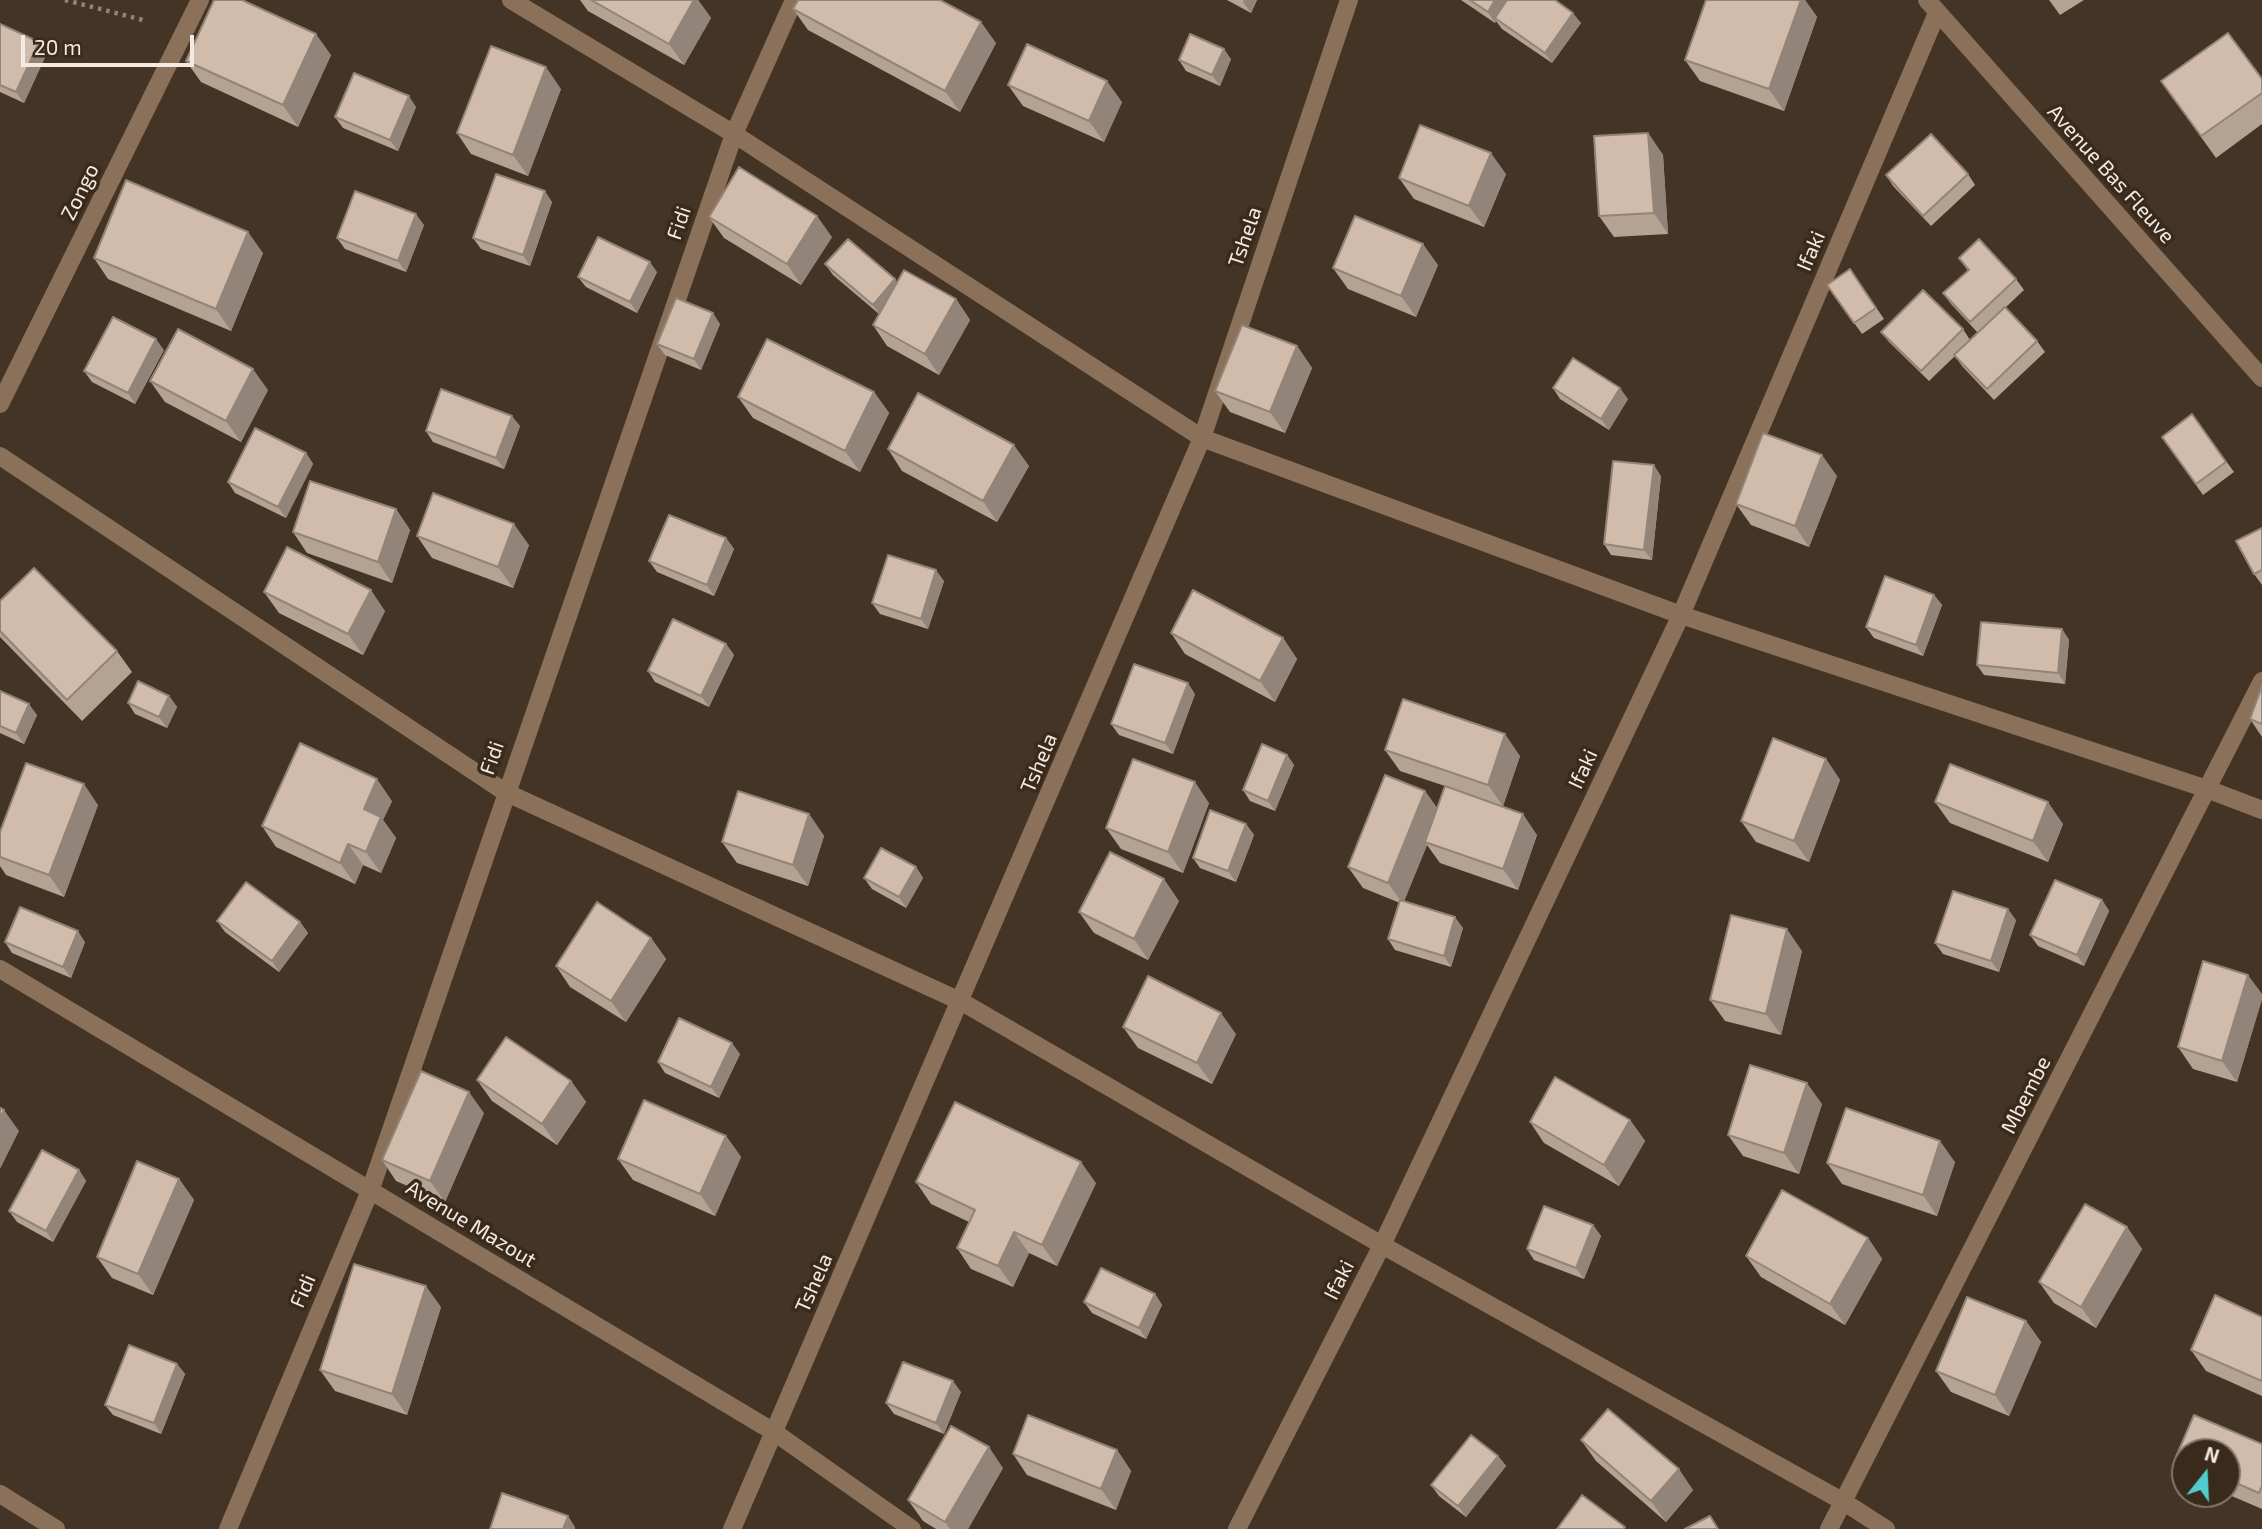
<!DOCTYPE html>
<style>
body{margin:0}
#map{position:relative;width:2262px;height:1529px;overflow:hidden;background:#443426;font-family:"Exo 2",sans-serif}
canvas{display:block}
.north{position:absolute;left:2171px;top:1438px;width:70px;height:70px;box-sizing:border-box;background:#392a1c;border:2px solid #84776b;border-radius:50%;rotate:18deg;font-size:19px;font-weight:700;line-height:28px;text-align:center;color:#f4eae1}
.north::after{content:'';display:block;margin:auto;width:24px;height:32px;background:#52cdcf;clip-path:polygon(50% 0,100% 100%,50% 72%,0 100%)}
.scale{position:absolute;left:21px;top:35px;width:173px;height:32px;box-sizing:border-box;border:4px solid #f4eae1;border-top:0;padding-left:9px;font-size:21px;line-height:24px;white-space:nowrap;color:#f4eae1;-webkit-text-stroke:5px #392a1c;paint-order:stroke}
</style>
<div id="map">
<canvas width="2262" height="1529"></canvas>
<div class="north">N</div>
<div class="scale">20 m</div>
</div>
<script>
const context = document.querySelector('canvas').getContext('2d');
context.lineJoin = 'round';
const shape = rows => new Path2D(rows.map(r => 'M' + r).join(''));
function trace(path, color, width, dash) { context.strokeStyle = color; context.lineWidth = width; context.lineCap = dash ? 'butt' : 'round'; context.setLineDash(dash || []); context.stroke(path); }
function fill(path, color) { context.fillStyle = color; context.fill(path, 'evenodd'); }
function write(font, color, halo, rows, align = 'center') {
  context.font = font + ' "Exo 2",sans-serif'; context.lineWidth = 7; context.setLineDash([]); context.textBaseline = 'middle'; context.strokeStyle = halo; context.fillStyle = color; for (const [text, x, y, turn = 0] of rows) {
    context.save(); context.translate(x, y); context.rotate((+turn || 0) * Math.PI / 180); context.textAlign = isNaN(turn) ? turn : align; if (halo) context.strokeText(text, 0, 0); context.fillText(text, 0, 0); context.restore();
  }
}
const path = shape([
 [65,0,147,21]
]);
const minor = shape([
 [511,0,734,134,1202,438,1681,615,2207,789,2262,810],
 [1927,0,2262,378],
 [0,404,200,0],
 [0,456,505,792,962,1002,1382,1245,1844,1502,1886,1529],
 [0,969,774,1432,912,1529],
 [0,1494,56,1529],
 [228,1529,370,1191,734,134,794,0],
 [732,1529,1202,438,1349,0],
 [1237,1529,1382,1245,1681,615,1937,13],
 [1829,1529,2262,681]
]);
const wall = shape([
 [580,0,698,0,711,18,684,65,588,11],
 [1227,0,1257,0,1251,13],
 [1461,0,1555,0,1581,23,1552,63,1502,29,1496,21,1495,23],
 [1706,0,1805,0,1817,17,1784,111,1700,81,1685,60],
 [2049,0,2084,0,2060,15],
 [793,9,996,43,960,112,808,30],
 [0,24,47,53,24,103,0,92],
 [331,55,298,127,201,82,186,61],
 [1231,59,1220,86,1186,71,1179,60],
 [2262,79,2262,124,2216,158,2161,81],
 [1008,85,1122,102,1104,142,1023,106],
 [561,89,528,176,471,154,457,133],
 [416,107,398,151,343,128,335,117],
 [1648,133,1663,155,1668,234,1614,237,1599,216],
 [1506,174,1484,227,1414,199,1399,178],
 [1968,174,1975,185,1931,226,1893,186,1886,175],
 [552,202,530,266,481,249,473,238],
 [709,217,832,237,801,285,724,238],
 [424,225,406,272,345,249,337,238],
 [263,253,231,331,108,279,94,258],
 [1959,258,2016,279,2024,290,2005,308,2037,341,2045,352,1994,400,1962,366,1955,356,1929,381,1889,342,1881,332,1963,329,1970,340,1978,333,1951,304,1943,293,1968,271],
 [825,264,897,282,956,299,970,320,939,375,887,346,873,325,879,314,833,275],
 [1438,265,1416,317,1348,289,1333,268],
 [1850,269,1884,319,1862,334,1827,285],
 [657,272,637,313,586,287,578,277],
 [720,324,701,370,665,355,657,344],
 [1297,346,1312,368,1285,433,1230,412,1215,391],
 [164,350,135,404,92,382,84,371],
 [150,381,268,390,241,442,165,402],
 [1553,388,1628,399,1609,430,1560,399],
 [874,392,889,413,860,472,753,418,738,397],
 [2192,414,2234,472,2203,495,2162,437],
 [520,426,504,469,433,442,426,431],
 [888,449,1029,466,997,522,902,471],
 [306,453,313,464,286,518,235,493,228,482],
 [1661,476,1652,560,1611,555,1604,544],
 [1837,476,1809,547,1751,525,1736,504],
 [396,509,410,530,392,583,307,553,293,532],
 [2262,528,2262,585,2254,574],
 [417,536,529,545,513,588,432,558],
 [726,538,734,549,714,596,657,572,649,561],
 [944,581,928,629,880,614,872,603],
 [264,592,385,611,363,655,279,613],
 [1934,595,1942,605,1923,656,1874,638,1866,627],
 [2062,629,2069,640,2065,684,1984,675,1977,665],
 [0,631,117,651,132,672,82,721,0,637],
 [1171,633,1283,638,1297,659,1275,702,1185,654],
 [726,644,734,655,709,707,655,682,648,671],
 [2262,686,2262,737,2250,719],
 [0,691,37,715,24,744,0,733],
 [1195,694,1173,754,1119,735,1111,724],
 [169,696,177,707,167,728,135,714,128,703],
 [1385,750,1520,756,1503,806,1452,789,1537,835,1518,890,1440,863,1427,845,1404,901,1463,928,1451,967,1395,950,1388,939,1400,903,1363,888,1348,867,1425,791,1437,808,1445,786,1400,771],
 [1287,755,1294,765,1275,811,1250,801,1243,790],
 [1826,759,1840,780,1809,862,1756,842,1741,821],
 [392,801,383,820,396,838,381,873,363,865,355,884,276,847,262,826],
 [1935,802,2063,824,2048,862,1950,823],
 [1209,803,1183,873,1121,849,1106,828],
 [98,805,64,897,6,875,0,866,0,832],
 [809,814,824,836,808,886,737,863,722,842],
 [1246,824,1254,835,1236,882,1200,868,1193,858],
 [916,867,923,878,906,908,872,889,864,878],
 [2102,900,2109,911,2084,966,2038,946,2030,935],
 [1179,901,1148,960,1094,933,1079,912],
 [2016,920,1999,972,1943,954,1935,943],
 [217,921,300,922,308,933,279,972,225,932],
 [651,938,666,959,626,1022,570,987,556,966],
 [5,942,85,942,71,978,12,953],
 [1802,951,1781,1035,1725,1021,1710,1000],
 [2262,994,2262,999,2237,1082,2193,1069,2178,1047],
 [1123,1027,1236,1034,1212,1084,1138,1048],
 [740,1054,719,1098,665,1073,658,1062],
 [477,1080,571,1081,586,1102,557,1145,492,1101],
 [1822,1104,1799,1174,1743,1156,1728,1135],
 [484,1113,445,1202,396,1181,382,1160],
 [1630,1120,1645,1141,1619,1186,1544,1143,1530,1122],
 [726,1136,741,1157,715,1216,633,1180,618,1159],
 [1955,1162,1937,1216,1842,1184,1827,1163],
 [79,1170,86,1181,53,1242,17,1222,9,1211],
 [179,1179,194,1200,153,1295,112,1278,97,1257],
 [916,1182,1096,1183,1057,1266,1029,1253,1013,1287,971,1269,957,1248,969,1222,931,1204],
 [1593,1225,1601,1236,1584,1279,1534,1260,1527,1249],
 [2127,1227,2142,1249,2096,1328,2054,1303,2039,1282],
 [1868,1238,1882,1259,1845,1325,1761,1277,1746,1256],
 [1155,1294,1162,1305,1146,1339,1092,1313,1084,1302],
 [441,1307,407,1415,335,1391,320,1370],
 [2262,1317,2262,1396,2206,1371,2191,1350],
 [2026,1321,2041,1342,2009,1416,1951,1392,1936,1371],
 [177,1364,185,1374,161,1434,113,1415,105,1405],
 [961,1392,944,1434,894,1414,886,1403],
 [2194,1415,2262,1444,2262,1509,2227,1494,2227,1452,2185,1452,2185,1470,2176,1457],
 [1581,1440,1693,1490,1666,1522,1596,1461],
 [1117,1450,1131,1471,1116,1510,1027,1475,1013,1454],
 [1498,1456,1506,1466,1466,1517,1439,1496,1431,1485],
 [1003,1468,968,1529,936,1529,923,1521,908,1500]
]);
const shadedWall = shape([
 [694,0,698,0,711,18,684,65,669,44],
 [1244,0,1257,0,1251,13,1243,2],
 [1495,0,1510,0,1495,18,1496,21,1495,23,1488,12],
 [1801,0,1805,0,1817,17,1784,111,1769,89],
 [1573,13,1581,23,1552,63,1545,53],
 [981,22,996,43,960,112,945,91],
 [316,34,331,55,298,127,283,105],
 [39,42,47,53,24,103,16,92],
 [1224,49,1231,59,1220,86,1212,75],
 [546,67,561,89,528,176,513,155],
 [1107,81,1122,102,1104,142,1089,121],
 [409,96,416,107,398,151,390,140],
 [1648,133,1663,155,1668,234,1654,213],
 [1491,153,1506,174,1484,227,1469,206],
 [545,191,552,202,530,266,523,255],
 [416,214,424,225,406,272,398,261],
 [817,216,832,237,801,285,787,264],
 [248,232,263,253,231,331,216,309],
 [1423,244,1438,265,1416,317,1401,296],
 [650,262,657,272,637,313,630,302],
 [895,279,903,290,881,316,873,305],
 [956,299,970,320,939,375,925,354],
 [713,313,720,324,701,370,694,359],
 [156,339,164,350,135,404,128,393],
 [1297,346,1312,368,1285,433,1270,412],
 [253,369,268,390,241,442,226,421],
 [1620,388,1628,399,1609,430,1601,419],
 [874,392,889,413,860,472,845,451],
 [512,416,520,426,504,469,496,458],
 [1014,445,1029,466,997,522,983,501],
 [306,453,313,464,286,518,278,507],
 [1822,455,1837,476,1809,547,1795,526],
 [1654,465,1661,476,1652,560,1644,550],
 [396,509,410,530,392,583,378,562],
 [514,524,529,545,513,588,498,567],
 [726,538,734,549,714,596,707,585],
 [936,570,944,581,928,629,921,619],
 [371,590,385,611,363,655,348,634],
 [1934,595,1942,605,1923,656,1916,645],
 [2062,629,2069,640,2065,684,2058,673],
 [1283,638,1297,659,1275,702,1260,681],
 [726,644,734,655,709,707,701,696],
 [1188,683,1195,694,1173,754,1165,743],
 [169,696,177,707,167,728,159,717],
 [29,704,37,715,24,744,16,733],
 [1505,734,1520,756,1503,806,1488,785],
 [1287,755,1294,765,1275,811,1268,801],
 [1826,759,1840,780,1809,862,1794,841],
 [377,779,392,801,383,820,396,838,381,873,366,852,364,809],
 [1195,782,1209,803,1183,873,1168,852],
 [84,784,98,805,64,897,49,875],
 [1425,791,1440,812,1425,842,1427,845,1403,904,1388,883],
 [2048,802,2063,824,2048,862,2033,841],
 [809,814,824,836,808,886,793,865],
 [1523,814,1537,835,1518,890,1503,869],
 [1246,824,1254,835,1236,882,1228,871],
 [348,844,363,865,355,884,340,863],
 [916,867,923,878,906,908,899,897],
 [1164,879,1179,901,1148,960,1134,939],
 [2102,900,2109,911,2084,966,2077,955],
 [2008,909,2016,920,1999,972,1991,961],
 [1455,917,1463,928,1451,967,1444,956],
 [300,922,308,933,279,972,272,961],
 [1787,929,1802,951,1781,1035,1766,1014],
 [78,931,85,942,71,978,63,967],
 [651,938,666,959,626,1022,611,1001],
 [2248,975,2262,994,2262,999,2237,1082,2222,1061],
 [1221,1013,1236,1034,1212,1084,1197,1063],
 [732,1043,740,1054,719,1098,711,1087],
 [571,1081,586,1102,557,1145,542,1124],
 [1807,1083,1822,1104,1799,1174,1784,1153],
 [469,1092,484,1113,445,1202,430,1181],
 [4,1110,19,1131,0,1169,0,1118],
 [1630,1120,1645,1141,1619,1186,1604,1165],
 [726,1136,741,1157,715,1216,700,1194],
 [1940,1141,1955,1162,1937,1216,1923,1195],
 [1081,1162,1096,1183,1057,1266,1042,1245],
 [79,1170,86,1181,53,1242,46,1231],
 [179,1179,194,1200,153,1295,138,1274],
 [1593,1225,1601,1236,1584,1279,1576,1268],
 [2127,1227,2142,1249,2096,1328,2081,1307],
 [1014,1232,1029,1253,1013,1287,998,1266],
 [1868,1238,1882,1259,1845,1325,1830,1304],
 [426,1286,441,1307,407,1415,392,1394],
 [1155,1294,1162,1305,1146,1339,1139,1328],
 [2026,1321,2041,1342,2009,1416,1995,1395],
 [177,1364,185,1374,161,1434,154,1423],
 [953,1381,961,1392,944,1434,936,1423],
 [989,1447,1003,1468,968,1529,950,1529,945,1522],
 [1117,1450,1131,1471,1116,1510,1101,1489],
 [1498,1456,1506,1466,1466,1517,1458,1506],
 [1679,1469,1693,1490,1666,1522,1651,1501],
 [568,1516,575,1527,575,1529,563,1529]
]);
const building = shape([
 [214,0,242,0,316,34,283,105,186,61,214,0],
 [591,0,694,0,669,44,591,0],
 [798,0,940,0,981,22,945,91,793,9,798,0],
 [1470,0,1495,0,1488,12,1470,0],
 [1507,0,1555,0,1573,13,1545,53,1495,18,1507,0],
 [1706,0,1801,0,1769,89,1685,60,1706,0],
 [0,24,39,42,16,92,0,85,0,24],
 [2228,33,2262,79,2262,93,2201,136,2161,81,2228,33],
 [1190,34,1224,49,1212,75,1179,60,1190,34],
 [1027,44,1107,81,1089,121,1008,85,1027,44],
 [491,46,546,67,513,155,457,133,491,46],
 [354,73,409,96,390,140,335,117,354,73],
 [1420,125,1491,153,1469,206,1399,178,1420,125],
 [1648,133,1654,213,1599,216,1594,136,1648,133],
 [1931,134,1968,174,1923,216,1886,175,1931,134],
 [739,167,817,216,787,264,709,217,739,167],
 [496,174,545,191,523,255,473,238,496,174],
 [126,180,248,232,216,309,94,258,126,180],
 [355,191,416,214,398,261,337,238,355,191],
 [1355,216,1423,244,1401,296,1333,268,1355,216],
 [598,237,650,262,630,302,578,277,598,237],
 [848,239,895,279,873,305,825,264,848,239],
 [1979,239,2016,279,1970,322,1943,293,1969,270,1959,258,1979,239],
 [1850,269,1876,308,1854,323,1827,285,1850,269],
 [904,270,956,299,925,354,873,325,904,270],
 [1923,290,1963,329,1921,371,1881,332,1923,290],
 [676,298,713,313,694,359,657,344,676,298],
 [2005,307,2037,341,1987,389,1954,355,2005,307],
 [113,317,156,339,128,393,84,371,113,317],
 [1242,325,1297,346,1270,412,1215,391,1242,325],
 [178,329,253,369,226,421,150,381,178,329],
 [767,339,874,392,845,451,738,397,767,339],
 [1573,358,1620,388,1601,419,1553,388,1573,358],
 [441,389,512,416,496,458,426,431,441,389],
 [918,393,1014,445,983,501,888,449,918,393],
 [2192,414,2226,462,2196,484,2162,437,2192,414],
 [255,428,306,453,278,507,228,482,255,428],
 [1763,433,1822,455,1795,526,1736,504,1763,433],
 [1613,461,1654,465,1644,550,1604,544,1613,461],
 [310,481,396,509,378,562,293,532,310,481],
 [433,493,514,524,498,567,417,536,433,493],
 [669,515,726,538,707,585,649,561,669,515],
 [2262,528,2262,570,2254,574,2236,541,2262,528],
 [287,547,371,590,348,634,264,592,287,547],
 [888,555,936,570,921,619,872,603,888,555],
 [34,568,117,651,67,700,0,631,0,601,34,568],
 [1885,576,1934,595,1916,645,1866,627,1885,576],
 [1193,590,1283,638,1260,681,1171,633,1193,590],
 [673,619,726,644,701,696,648,671,673,619],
 [1981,622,2062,629,2058,673,1977,665,1981,622],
 [1134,664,1188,683,1165,743,1111,724,1134,664],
 [138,681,169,696,159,717,128,703,138,681],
 [2262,686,2262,724,2250,719,2262,686],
 [0,691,29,704,16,733,0,726,0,691],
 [1403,699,1505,734,1488,785,1385,750,1403,699],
 [1773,738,1826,759,1794,841,1741,821,1773,738],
 [300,743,377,779,364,809,381,817,366,852,348,844,340,863,262,826,300,743],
 [1262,744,1287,755,1268,801,1243,790,1262,744],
 [1133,759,1195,782,1168,852,1106,828,1133,759],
 [26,763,84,784,49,875,0,857,0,832,26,763],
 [1950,764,2048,802,2033,841,1935,802,1950,764],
 [1385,775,1425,791,1388,883,1348,867,1385,775],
 [1445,786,1523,814,1503,869,1425,842,1445,786],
 [738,791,809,814,793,865,722,842,738,791],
 [1210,810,1246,824,1228,871,1193,858,1210,810],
 [881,848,916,867,899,897,864,878,881,848],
 [1110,852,1164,879,1134,939,1079,912,1110,852],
 [2055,880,2102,900,2077,955,2030,935,2055,880],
 [246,882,300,922,272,961,217,921,246,882],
 [1953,891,2008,909,1991,961,1935,943,1953,891],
 [1400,900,1455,917,1444,956,1388,939,1400,900],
 [597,902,651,938,611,1001,556,966,597,902],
 [20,907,78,931,63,967,5,942,20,907],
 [1731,915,1787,929,1766,1014,1710,1000,1731,915],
 [2203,961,2248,975,2222,1061,2178,1047,2203,961],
 [1148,976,1221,1013,1197,1063,1123,1027,1148,976],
 [679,1018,732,1043,711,1087,658,1062,679,1018],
 [506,1037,571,1081,542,1124,477,1080,506,1037],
 [1750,1065,1807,1083,1784,1153,1728,1135,1750,1065],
 [421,1071,469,1092,430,1181,382,1160,421,1071],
 [1555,1077,1630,1120,1604,1165,1530,1122,1555,1077],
 [644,1100,726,1136,700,1194,618,1159,644,1100],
 [955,1102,1081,1162,1042,1245,1014,1232,998,1266,957,1248,975,1210,916,1182,955,1102],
 [0,1108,4,1110,0,1118,0,1108],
 [1846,1108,1940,1141,1923,1195,1827,1163,1846,1108],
 [42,1150,79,1170,46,1231,9,1211,42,1150],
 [137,1161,179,1179,138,1274,97,1257,137,1161],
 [1782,1190,1868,1238,1830,1304,1746,1256,1782,1190],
 [2085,1204,2127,1227,2081,1307,2039,1282,2085,1204],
 [1544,1206,1593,1225,1576,1268,1527,1249,1544,1206],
 [354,1264,426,1286,392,1394,320,1370,354,1264],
 [1101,1268,1155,1294,1139,1328,1084,1302,1101,1268],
 [2215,1295,2262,1317,2262,1381,2191,1350,2215,1295],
 [1967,1297,2026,1321,1995,1395,1936,1371,1967,1297],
 [129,1345,177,1364,154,1423,105,1405,129,1345],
 [903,1362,953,1381,936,1423,886,1403,903,1362],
 [1608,1409,1679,1469,1651,1501,1581,1440,1608,1409],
 [1028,1415,1117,1450,1101,1489,1013,1454,1028,1415],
 [2194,1415,2262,1444,2262,1486,2259,1493,2227,1479,2227,1452,2185,1452,2185,1461,2176,1457,2194,1415],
 [951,1426,989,1447,945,1522,908,1500,951,1426],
 [1471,1435,1498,1456,1458,1506,1431,1485,1471,1435],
 [502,1493,568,1516,563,1529,490,1529,502,1493],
 [1582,1495,1625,1527,1623,1529,1557,1529,1582,1495],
 [1710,1516,1718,1529,1685,1529,1710,1516]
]);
const streetNames = [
 ["Avenue Bas Fleuve",2111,174,48],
 ["Zongo",80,192,-64],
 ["Fidi",679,223,-71],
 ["Tshela",1245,237,-71],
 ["Ifaki",1811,251,-67],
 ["Fidi",492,758,-71],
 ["Tshela",1039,763,-67],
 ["Ifaki",1583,769,-65],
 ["Mbembe",2026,1095,-63],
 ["Avenue Mazout",471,1224,31],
 ["Ifaki",1339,1280,-63],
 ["Tshela",814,1283,-66],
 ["Fidi",303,1291,-67]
];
trace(path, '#918478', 4.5, [3.5, 5]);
trace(minor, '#8b715a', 18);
fill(wall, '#b4a293');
fill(shadedWall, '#928478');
fill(building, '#d1bcab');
trace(building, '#928478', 2);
write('21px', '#f4eae1', '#392a1c', streetNames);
</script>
